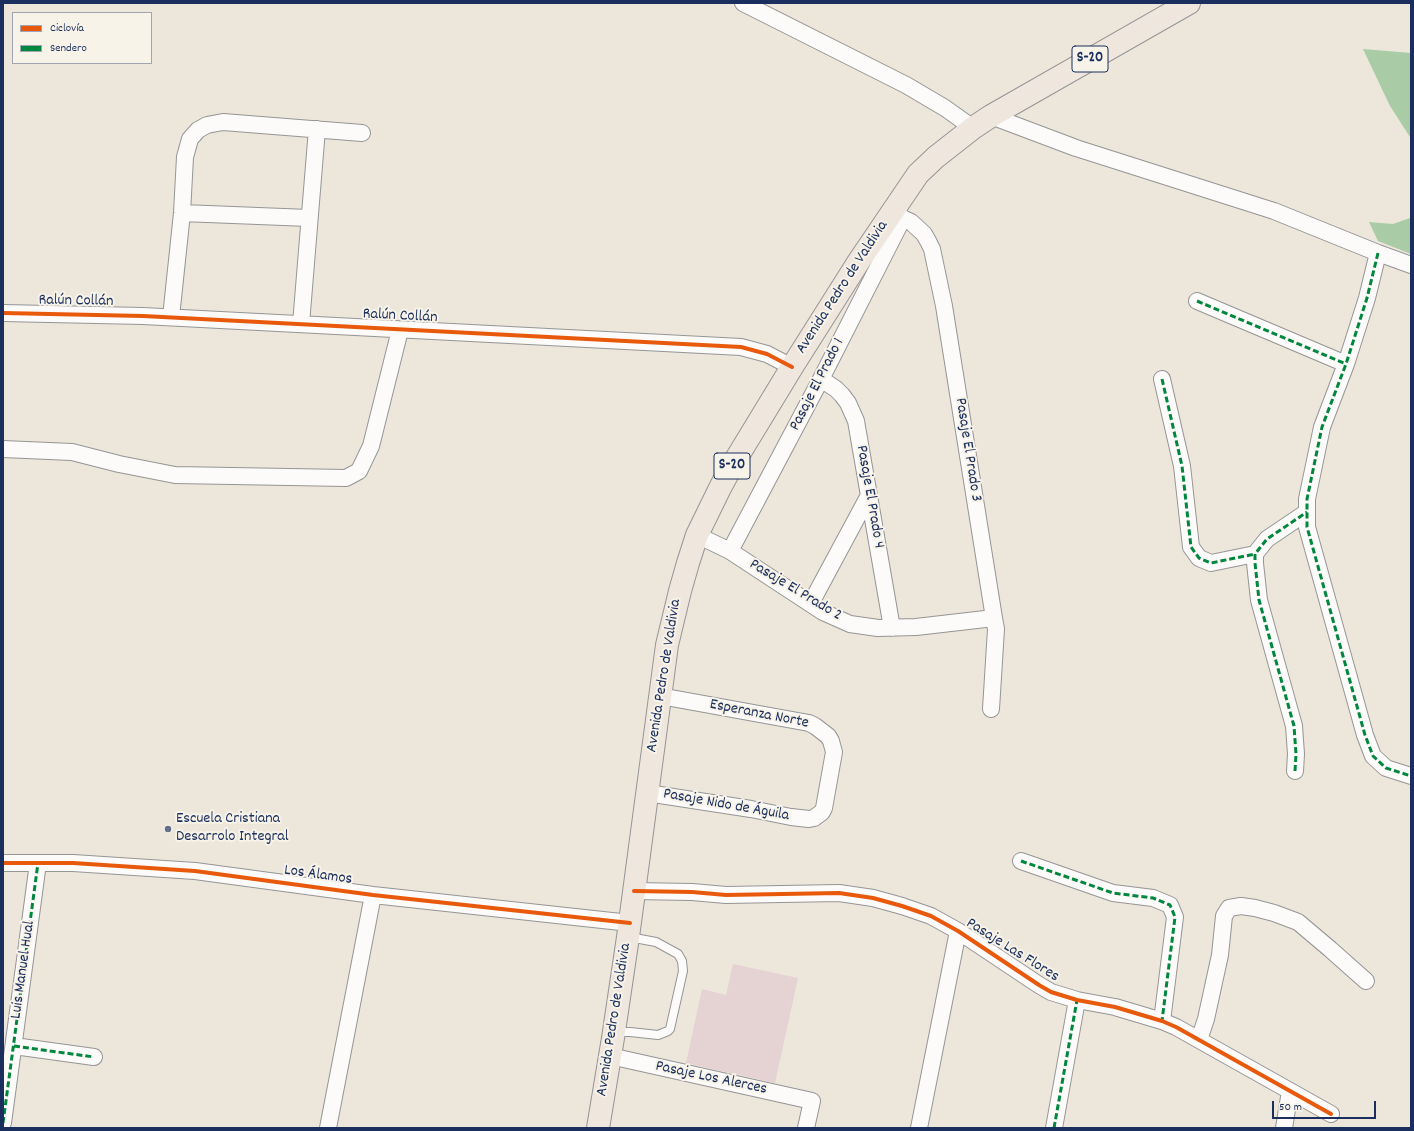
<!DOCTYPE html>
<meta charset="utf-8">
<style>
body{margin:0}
#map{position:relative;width:1414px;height:1131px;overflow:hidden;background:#ede6da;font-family:Dekko,sans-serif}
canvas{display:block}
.frame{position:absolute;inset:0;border:4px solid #1b2f5e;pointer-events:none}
.legend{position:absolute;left:12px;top:12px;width:140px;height:52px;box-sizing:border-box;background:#f7f3e8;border:1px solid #9fa5b1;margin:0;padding:5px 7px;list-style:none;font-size:12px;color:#1b2f5e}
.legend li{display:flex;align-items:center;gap:8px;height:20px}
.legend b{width:20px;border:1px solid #9fa5b1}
.scale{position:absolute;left:1272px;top:1101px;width:104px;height:18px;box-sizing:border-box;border:2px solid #1b2f5e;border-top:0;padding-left:5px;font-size:12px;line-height:14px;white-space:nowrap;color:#1b2f5e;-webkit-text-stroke:3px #f7f3e8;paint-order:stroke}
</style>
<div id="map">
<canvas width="1414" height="1131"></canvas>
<div class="frame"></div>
<ul class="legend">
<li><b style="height:5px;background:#e8590c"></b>Ciclovía</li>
<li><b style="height:5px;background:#00873e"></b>Sendero</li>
</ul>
<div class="scale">50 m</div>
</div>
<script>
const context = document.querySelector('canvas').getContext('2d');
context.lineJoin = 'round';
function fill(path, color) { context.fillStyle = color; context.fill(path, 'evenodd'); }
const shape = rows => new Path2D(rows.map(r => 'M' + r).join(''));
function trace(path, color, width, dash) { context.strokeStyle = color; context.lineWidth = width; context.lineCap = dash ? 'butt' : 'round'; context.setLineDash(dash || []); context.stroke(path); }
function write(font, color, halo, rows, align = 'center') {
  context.font = font + ' Dekko,sans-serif'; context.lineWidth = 4; context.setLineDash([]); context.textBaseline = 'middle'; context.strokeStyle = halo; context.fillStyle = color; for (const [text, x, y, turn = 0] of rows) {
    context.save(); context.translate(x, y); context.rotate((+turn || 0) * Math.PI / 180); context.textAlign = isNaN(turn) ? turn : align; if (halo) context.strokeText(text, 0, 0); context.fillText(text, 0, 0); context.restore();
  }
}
const forest = shape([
 [1363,49,1411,53,1411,254,1378,241,1369,222,1393,224,1410,218,1410,137,1390,106]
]);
const building = shape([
 [733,964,798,978,775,1083,686,1063,702,989,726,995]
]);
const service = shape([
 [615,1036,623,1032,630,1032,658,1035,668,1031,670,1029,683,971,682,961,678,954,656,942,629,937]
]);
const minor = shape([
 [743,3,906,85,945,108,973,128],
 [991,116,1076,148,1274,211,1378,253,1411,265],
 [182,213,309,218],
 [891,213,911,222,924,234,928,241,932,249,944,306,994,618,996,629,991,709],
 [1378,253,1367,298,1346,364,1322,427,1307,499,1307,527,1365,735,1373,756,1386,768,1411,776],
 [1197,301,1346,364],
 [3,313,143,316,741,347,767,354,792,367],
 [171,317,182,213,185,157,190,139,198,130,207,125,223,122,362,133],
 [301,324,317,129],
 [821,379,836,389,842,395,848,403,856,421,892,628],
 [1162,379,1182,466,1191,547,1199,558,1211,563,1255,554],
 [3,449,72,452,119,464,175,475,346,478,359,471,371,446,400,330],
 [697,535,730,551,823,612,850,624,878,628,916,627,994,618],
 [730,551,821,379,903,218],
 [811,603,868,497],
 [1295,771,1296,754,1294,726,1259,600,1255,563,1255,554,1267,539,1307,512],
 [647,793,751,809,791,817,809,819,814,818,822,812,824,808,834,752,831,741,828,736,815,726,809,723,660,696],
 [1021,861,1113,893,1153,898,1170,905,1175,917,1162,1021],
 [3,863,73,863,195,871,373,895,630,923],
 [634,891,692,892,726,895,839,893,873,898,902,906,931,916,958,931,1039,985,1051,992,1077,1000,1115,1007,1162,1021,1176,1027,1331,1114],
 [1199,1040,1206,1019,1220,955,1224,916,1229,908,1241,906,1255,908,1274,913,1298,922,1330,949,1366,981],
 [14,1046,94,1057],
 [610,1056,812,1101,806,1128],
 [3,1123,38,863],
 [328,1128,373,895],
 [919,1128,958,931],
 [1054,1128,1077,1000],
 [1284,1128,1290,1091]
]);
const primary = shape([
 [598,1128,613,1038,628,937,667,645,680,591,688,563,697,535,721,486,733,464,792,367,859,261,918,174,936,157,973,128,991,116,1189,3]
]);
const quiet = shape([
 [1378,253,1367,298,1346,364,1322,427,1307,499,1307,527,1365,735,1373,756,1386,768,1411,776],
 [1197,301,1346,364],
 [1162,379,1182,466,1191,547,1199,558,1211,563,1255,554],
 [1295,771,1296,754,1294,726,1259,600,1255,563,1255,554,1267,539,1307,512],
 [1021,861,1113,893,1153,898,1170,905,1175,917,1162,1021],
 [14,1046,94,1057],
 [3,1123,38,863],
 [1054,1128,1077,1000]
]);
const cycleway = shape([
 [3,313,143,316,741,347,767,354,792,367],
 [3,863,73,863,195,871,373,895,630,923],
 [634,891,692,892,726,895,839,893,873,898,902,906,931,916,958,931,1039,985,1051,992,1077,1000,1115,1007,1162,1021,1176,1027,1331,1114]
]);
const markers = [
 [168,829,4,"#646f89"]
];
const shields = [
 [1090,59,36],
 [732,466,36]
];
const shieldNames = [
 ["S-20",1090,59],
 ["S-20",732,466]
];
const streetNames = [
 ["Avenida Pedro de Valdivia",843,288,-57],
 ["Ralún Collán",76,302,1],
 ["Ralún Collán",400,317,3],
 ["Pasaje El Prado 1",818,385,-63],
 ["Pasaje El Prado 3",967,450,81],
 ["Pasaje El Prado 4",869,497,80],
 ["Pasaje El Prado 2",795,591,31],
 ["Avenida Pedro de Valdivia",665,676,-81],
 ["Esperanza Norte",759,715,11],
 ["Pasaje Nido de Águila",726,806,10],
 ["Los Álamos",318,876,8],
 ["Pasaje Las Flores",1012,951,32],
 ["Luis Manuel Hual",24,970,-82],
 ["Avenida Pedro de Valdivia",615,1020,-81],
 ["Pasaje Los Alerces",711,1079,12]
];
const poiNames = [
 ["Escuela Cristiana",176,820],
 ["Desarrolo Integral",176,838]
];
fill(forest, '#a9cca6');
fill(building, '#e5d2d3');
trace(service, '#959596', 10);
trace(minor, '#959596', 18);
trace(primary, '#959596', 24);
trace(service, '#fcfbf9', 8);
trace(minor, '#fcfbf9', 16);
trace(primary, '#efe6de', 22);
trace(quiet, '#00873e', 3, [6, 3]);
trace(cycleway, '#e8590c', 4);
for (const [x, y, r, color] of markers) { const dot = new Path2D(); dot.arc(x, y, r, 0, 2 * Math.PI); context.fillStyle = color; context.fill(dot); trace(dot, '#f7f3e8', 1.5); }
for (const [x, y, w] of shields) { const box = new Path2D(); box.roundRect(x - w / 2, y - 13, w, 26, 3); context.fillStyle = '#f7f3e8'; context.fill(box); trace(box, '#1b2f5e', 1); }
write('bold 15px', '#1b2f5e', null, shieldNames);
write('16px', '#1b2f5e', '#f7f3e8', streetNames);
write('16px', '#1b2f5e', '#f7f3e8', poiNames, 'left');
</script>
